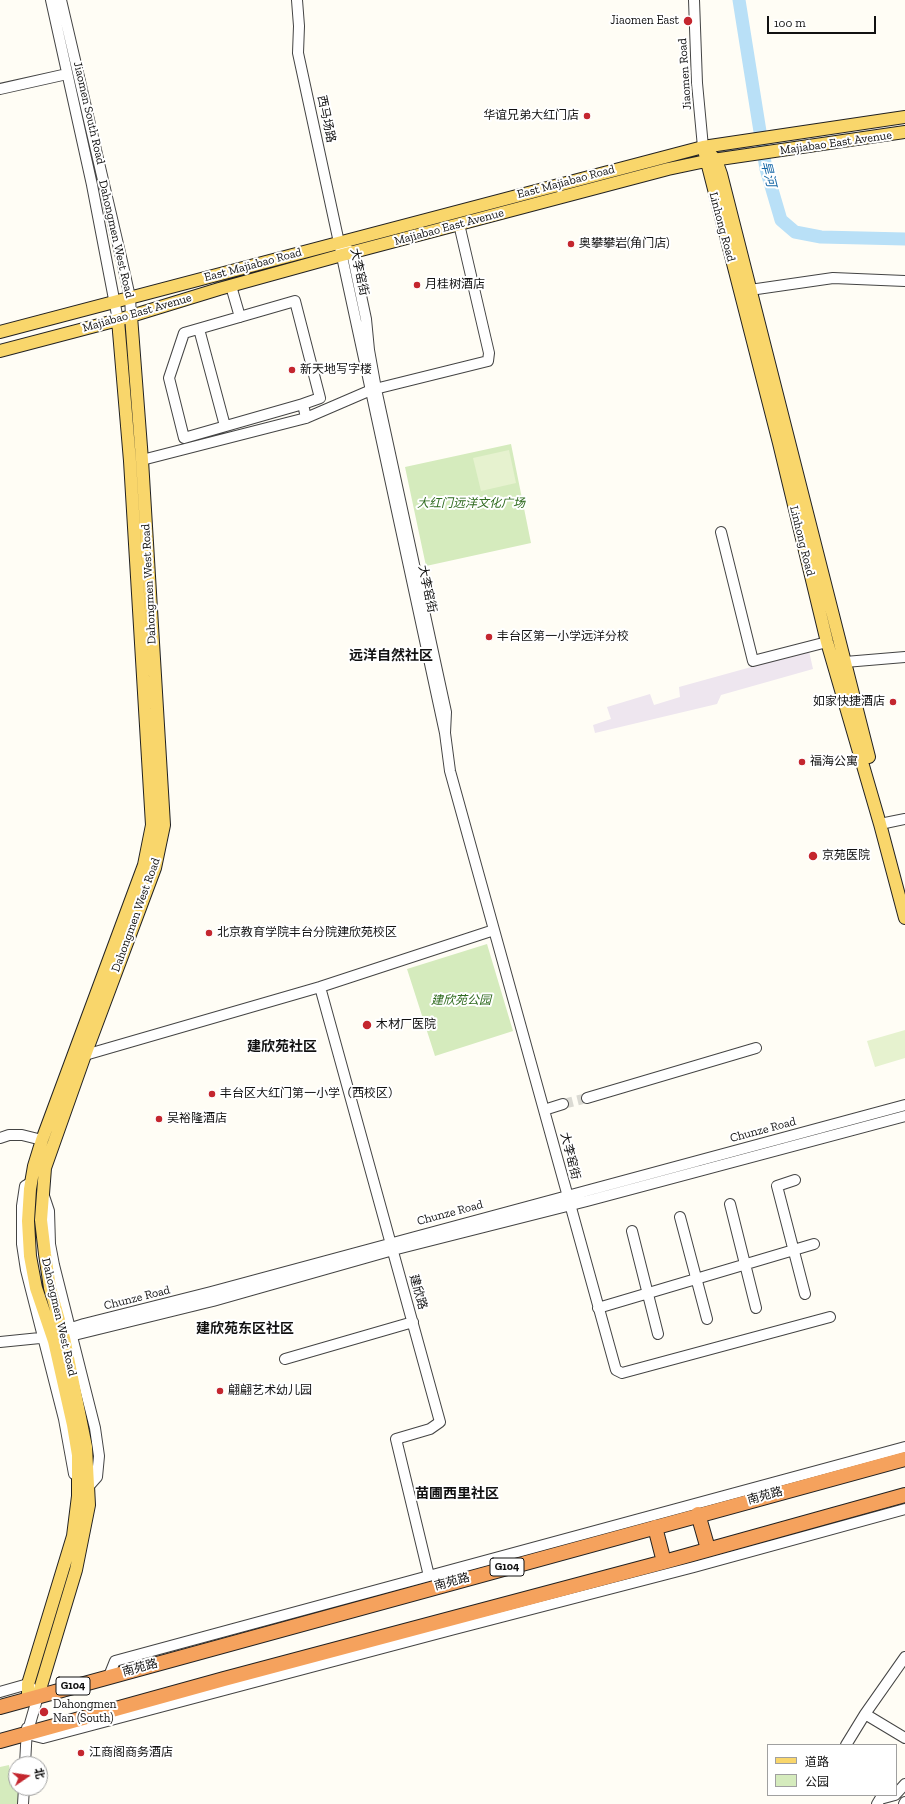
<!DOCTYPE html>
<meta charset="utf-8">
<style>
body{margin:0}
#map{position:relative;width:905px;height:1804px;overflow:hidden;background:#fffdf5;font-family:"Zilla Slab","Noto Sans SC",serif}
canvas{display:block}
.legend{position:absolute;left:767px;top:1744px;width:130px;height:52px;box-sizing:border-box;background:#fff;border:1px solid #a0a0a0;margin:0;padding:5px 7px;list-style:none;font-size:12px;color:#111}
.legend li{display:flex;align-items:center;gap:8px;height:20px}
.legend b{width:20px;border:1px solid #a0a0a0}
.north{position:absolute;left:8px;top:1756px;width:40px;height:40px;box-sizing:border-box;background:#fff;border:1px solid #a0a0a0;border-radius:50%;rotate:77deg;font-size:11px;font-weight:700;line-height:16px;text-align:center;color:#111}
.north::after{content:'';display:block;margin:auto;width:14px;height:18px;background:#c4262e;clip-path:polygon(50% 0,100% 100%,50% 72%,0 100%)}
.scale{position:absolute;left:767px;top:16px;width:109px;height:18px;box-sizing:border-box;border:2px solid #111;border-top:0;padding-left:5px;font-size:12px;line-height:14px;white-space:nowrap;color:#111;-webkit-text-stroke:3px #fff;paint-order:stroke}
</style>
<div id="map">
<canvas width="905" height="1804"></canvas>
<ul class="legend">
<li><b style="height:5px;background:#f9d66b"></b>道路</li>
<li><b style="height:11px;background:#d5ebbd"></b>公园</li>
</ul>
<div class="north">北</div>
<div class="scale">100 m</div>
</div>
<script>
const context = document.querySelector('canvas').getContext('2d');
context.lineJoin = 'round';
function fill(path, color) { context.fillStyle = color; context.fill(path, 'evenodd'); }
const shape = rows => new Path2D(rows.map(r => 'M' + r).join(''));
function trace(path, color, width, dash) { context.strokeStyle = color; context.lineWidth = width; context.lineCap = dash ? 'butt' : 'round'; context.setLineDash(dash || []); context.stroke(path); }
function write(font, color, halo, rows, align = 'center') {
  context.font = font + ' "Zilla Slab","Noto Sans SC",serif'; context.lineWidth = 4; context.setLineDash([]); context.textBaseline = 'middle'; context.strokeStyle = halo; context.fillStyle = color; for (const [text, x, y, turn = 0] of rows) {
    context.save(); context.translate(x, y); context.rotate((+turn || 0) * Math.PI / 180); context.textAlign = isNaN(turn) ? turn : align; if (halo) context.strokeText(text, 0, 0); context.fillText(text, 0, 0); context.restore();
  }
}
const industrial = shape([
 [809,651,813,669,721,695,717,704,595,733,593,725,611,719,607,707,650,694,654,705,680,697,679,687]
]);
const green = shape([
 [511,444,531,543,426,566,405,467],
 [487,944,513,1031,435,1056,407,969],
 [9,1765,10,1773,16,1774,16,1788,19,1788,18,1804,0,1804,0,1767]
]);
const pitch = shape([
 [509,450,516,483,481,491,473,458],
 [905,1030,905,1058,875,1067,867,1041]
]);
const river = shape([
 [739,0,766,169,781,220,795,232,821,237,905,239]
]);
const minorTunnel = shape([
 [563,1104,587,1098]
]);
const minor = shape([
 [51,0,92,185,118,320],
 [61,0,121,257,130,297,131,316],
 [297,0,299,26,298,53,445,733,446,712,376,389,369,350,366,319,352,253,346,248],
 [694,0,697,83,703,147],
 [0,89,67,74],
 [231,286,240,317],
 [750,290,833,278,905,281],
 [199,329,225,426],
 [303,404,184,438,169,378,184,333,295,301,320,398,303,404,306,418],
 [142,460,306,418,371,390,488,361,489,353,459,224],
 [721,532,753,661,827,642],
 [845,662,905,657],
 [445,733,450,771,616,1370,622,1373,830,1317],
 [885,823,905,819],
 [320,987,440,1422,430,1429,396,1439,429,1576],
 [85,1055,320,987,494,930],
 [587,1098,756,1048],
 [544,1110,563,1104],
 [0,1138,9,1135,22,1135,42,1140],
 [795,1180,777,1186,805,1294],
 [30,1183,25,1186,22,1206,22,1244,26,1270,64,1419,74,1474],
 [44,1196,49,1211,50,1244,54,1265,95,1428,99,1456,97,1477,89,1486],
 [730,1204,756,1308],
 [680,1217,707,1319],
 [632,1231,658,1334],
 [598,1308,814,1244],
 [58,1339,213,1301,393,1250,587,1201,905,1116],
 [0,1342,40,1338,84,1324,211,1292,905,1105],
 [285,1359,413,1322],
 [451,1630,694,1567,905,1509],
 [109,1676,115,1661,905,1447],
 [0,1692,28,1684,38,1696,27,1734],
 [865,1714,905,1738],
 [27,1734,43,1738,451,1630,455,1627],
 [846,1745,865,1714,905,1657],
 [25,1764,27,1728],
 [896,1794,905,1784],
 [23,1804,24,1788],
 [877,1804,880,1799,895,1795],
 [904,1804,905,1802]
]);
const major = shape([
 [705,154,779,443,827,642,880,824,905,918],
 [711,155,716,160,721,174,869,757],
 [0,332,703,147,905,117],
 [0,351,118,320,219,289,342,255,668,169,706,161,905,132],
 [38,1696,76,1570,89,1505,86,1447,64,1338,50,1288,45,1254,41,1220,45,1168,85,1055,155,868,164,825,142,460,131,316],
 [28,1699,28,1684,73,1536,78,1496,78,1455,73,1425,54,1341,36,1288,30,1256,28,1221,30,1189,34,1166,42,1140,144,865,152,825,130,461,118,320]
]);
const highway = shape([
 [698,1514,708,1549],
 [655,1527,664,1562],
 [0,1707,905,1459],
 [0,1741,224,1679,664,1562,905,1495]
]);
const markers = [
 [688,21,5,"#c4262e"],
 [587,116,4,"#c4262e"],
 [571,244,4,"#c4262e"],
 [417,285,4,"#c4262e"],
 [292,370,4,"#c4262e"],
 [489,637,4,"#c4262e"],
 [893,702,4,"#c4262e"],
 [802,762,4,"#c4262e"],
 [813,856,5,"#c4262e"],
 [209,933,4,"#c4262e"],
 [367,1025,5,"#c4262e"],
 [212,1094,4,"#c4262e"],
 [159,1119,4,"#c4262e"],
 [220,1391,4,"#c4262e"],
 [44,1712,5,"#c4262e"],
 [81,1753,4,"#c4262e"]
];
const shields = [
 [507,1567,34],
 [73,1686,34]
];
const shieldNames = [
 ["G104",507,1567],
 ["G104",73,1686]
];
const poiNames = [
 ["Jiaomen East",679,21,"right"],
 ["华谊兄弟大红门店",579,116,"right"],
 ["奥攀攀岩(角门店)",579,244],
 ["月桂树酒店",425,285],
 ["新天地写字楼",300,370],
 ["丰台区第一小学远洋分校",497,637],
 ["如家快捷酒店",885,702,"right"],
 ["福海公寓",810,762],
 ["京苑医院",822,856],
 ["北京教育学院丰台分院建欣苑校区",217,933],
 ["木材厂医院",376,1025],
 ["丰台区大红门第一小学（西校区）",220,1094],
 ["吴裕隆酒店",167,1119],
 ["翩翩艺术幼儿园",228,1391],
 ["Dahongmen",53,1705],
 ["Nan (South)",53,1719],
 ["江商阁商务酒店",89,1753]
];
const streetNames = [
 ["Jiaomen Road",685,74,-94],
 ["Jiaomen South Road",89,113,77],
 ["西马场路",326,119,78],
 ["Majiabao East Avenue",836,143,-8],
 ["East Majiabao Road",566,182,-15],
 ["Majiabao East Avenue",449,227,-15],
 ["Linhong Road",722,227,75],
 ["Dahongmen West Road",116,239,77],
 ["East Majiabao Road",253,265,-15],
 ["大李窑街",359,272,78],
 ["Majiabao East Avenue",137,313,-16],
 ["Linhong Road",802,541,76],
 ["Dahongmen West Road",149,584,-93],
 ["大李窑街",427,589,78],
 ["Dahongmen West Road",136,915,-70],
 ["Chunze Road",763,1130,-15],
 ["大李窑街",570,1156,76],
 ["Chunze Road",450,1213,-15],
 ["建欣路",418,1292,74],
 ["Chunze Road",137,1298,-14],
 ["Dahongmen West Road",59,1317,77],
 ["南苑路",765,1496,-15],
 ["南苑路",452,1582,-15],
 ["南苑路",140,1668,-15]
];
const parkNames = [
 ["大红门远洋文化广场",471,504],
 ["建欣苑公园",461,1001]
];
const waterNames = [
 ["旱河",768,174,76]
];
const quarterNames = [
 ["远洋自然社区",391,656],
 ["建欣苑社区",282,1047],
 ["建欣苑东区社区",245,1329],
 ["苗圃西里社区",457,1494]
];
fill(industrial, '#eee6ef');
fill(green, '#d5ebbd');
fill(pitch, '#e6f2cf');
trace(river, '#b9e0f7', 13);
trace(minorTunnel, '#dbdad3', 10, [10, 5]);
trace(minor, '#444', 12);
trace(major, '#222', 14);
trace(highway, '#222', 16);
trace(minor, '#fff', 10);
trace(major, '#f9d66b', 12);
trace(highway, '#f5a25d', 14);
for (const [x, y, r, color] of markers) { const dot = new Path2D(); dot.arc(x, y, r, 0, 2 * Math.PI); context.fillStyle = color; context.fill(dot); trace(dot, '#fff', 1.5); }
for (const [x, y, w] of shields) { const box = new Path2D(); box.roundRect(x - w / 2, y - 9, w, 18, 3); context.fillStyle = '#fff'; context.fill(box); trace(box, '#111', 1); }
write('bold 11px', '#111', null, shieldNames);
write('12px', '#111', '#fff', poiNames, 'left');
write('12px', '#111', '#fff', streetNames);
write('italic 12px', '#2f6b1f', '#fff', parkNames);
write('italic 13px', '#1768a6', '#fff', waterNames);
write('bold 14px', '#111', '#fff', quarterNames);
</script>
